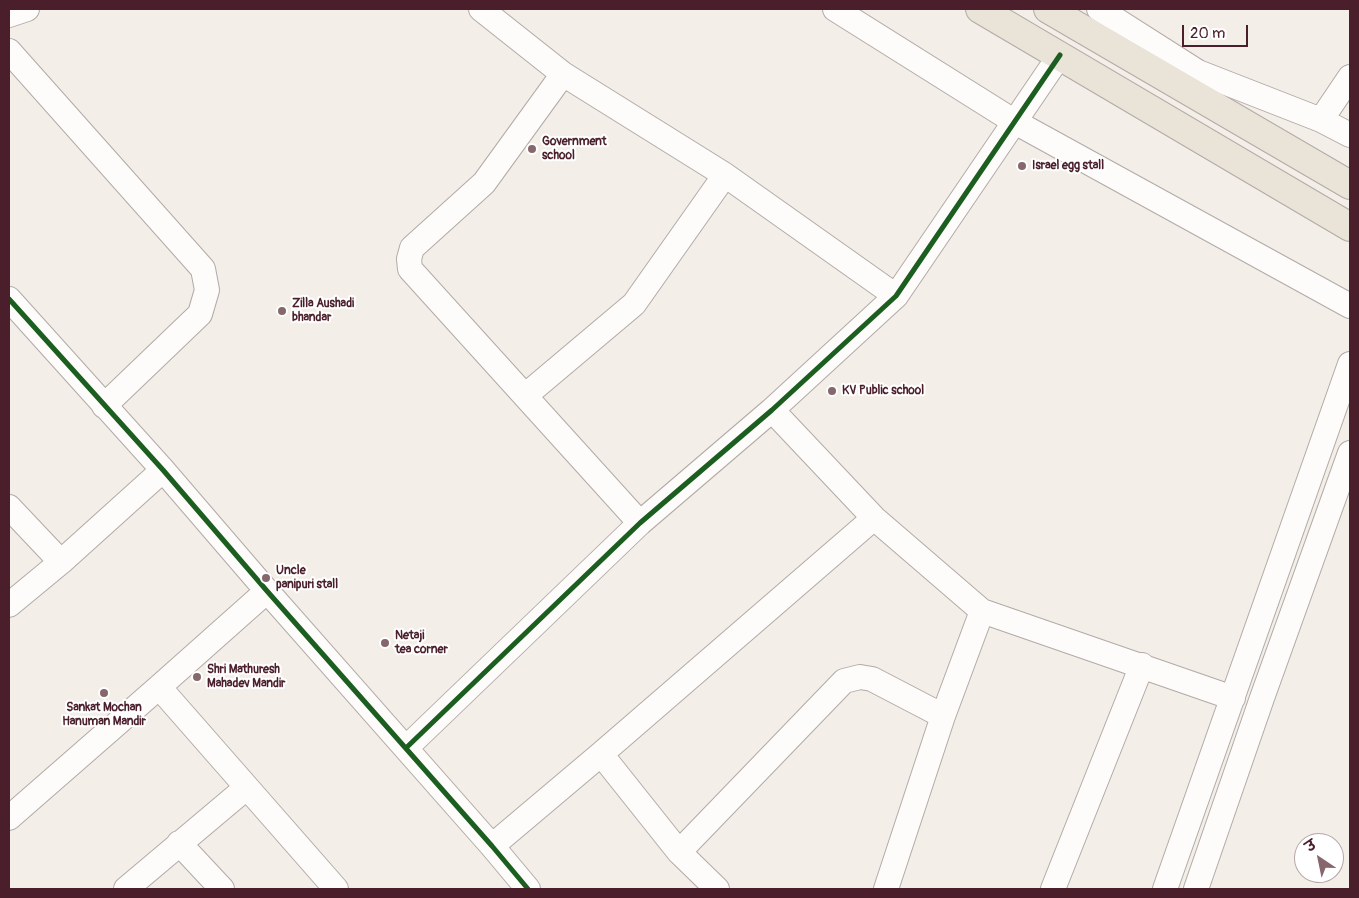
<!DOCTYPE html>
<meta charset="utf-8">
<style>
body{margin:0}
#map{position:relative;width:1359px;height:898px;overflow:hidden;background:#f3eee7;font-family:Pangolin,"Playpen Sans Deva",sans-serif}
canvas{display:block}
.frame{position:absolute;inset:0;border:10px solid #4a1f2b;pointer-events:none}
.north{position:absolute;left:1294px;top:833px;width:50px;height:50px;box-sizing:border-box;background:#fff;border:1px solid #b7a5aa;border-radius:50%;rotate:326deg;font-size:14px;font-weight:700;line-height:20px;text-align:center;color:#4a1f2b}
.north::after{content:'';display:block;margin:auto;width:18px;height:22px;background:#85676d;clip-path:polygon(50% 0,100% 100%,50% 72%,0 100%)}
.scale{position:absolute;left:1182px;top:25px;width:66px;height:22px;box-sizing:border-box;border:2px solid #4a1f2b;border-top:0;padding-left:6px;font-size:15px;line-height:18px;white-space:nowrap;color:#4a1f2b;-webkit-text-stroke:4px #fff;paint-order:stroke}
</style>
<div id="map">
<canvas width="1359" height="898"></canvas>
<div class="frame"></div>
<div class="north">उ</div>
<div class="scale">20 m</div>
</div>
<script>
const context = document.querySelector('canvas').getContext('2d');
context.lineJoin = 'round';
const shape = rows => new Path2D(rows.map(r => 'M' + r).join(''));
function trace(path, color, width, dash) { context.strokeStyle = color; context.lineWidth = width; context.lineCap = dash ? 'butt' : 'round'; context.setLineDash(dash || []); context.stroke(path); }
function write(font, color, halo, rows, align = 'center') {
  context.font = font + ' Pangolin,sans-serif'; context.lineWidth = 4; context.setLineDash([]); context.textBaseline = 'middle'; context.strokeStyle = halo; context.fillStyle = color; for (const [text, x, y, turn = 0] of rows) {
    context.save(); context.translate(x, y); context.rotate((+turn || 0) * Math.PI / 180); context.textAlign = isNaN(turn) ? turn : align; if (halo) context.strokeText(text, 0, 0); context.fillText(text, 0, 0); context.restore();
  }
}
const minor = shape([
 [481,9,563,74,725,175,896,296],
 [835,9,1015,122,1350,306],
 [1099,9,1198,72,1321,120,1350,135],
 [9,15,27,9],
 [9,51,203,269,207,290,200,314,104,406],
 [563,74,484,183,412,248,409,259,410,269,640,523],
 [1321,120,1350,77],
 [9,299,163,470,267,591,492,846,528,889],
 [526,395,634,304,725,175],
 [772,410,874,518,982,611,1233,698],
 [9,507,61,562],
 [9,605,61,562,163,470],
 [159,687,336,889],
 [406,748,640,523,772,410,896,296,1060,55],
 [601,754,679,852,717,889],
 [9,818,159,687,267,591],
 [179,843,222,889],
 [492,846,601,754,874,518],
 [679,852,844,681,860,677,872,679,943,716],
 [126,889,246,788],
 [886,889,943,716,982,611],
 [1053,889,1142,665],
 [1165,889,1350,364],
 [1196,889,1262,698,1350,453]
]);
const major = shape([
 [980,9,1350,227],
 [1048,9,1350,185]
]);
const cycleway = shape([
 [9,299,163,470,267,591,492,846,528,889],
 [406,748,640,523,772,410,896,296,1060,55]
]);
const markers = [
 [532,149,5,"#85676d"],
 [1022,166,5,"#85676d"],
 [282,311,5,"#85676d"],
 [832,391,5,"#85676d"],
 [266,578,5,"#85676d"],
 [385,643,5,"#85676d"],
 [197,677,5,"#85676d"],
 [104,693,5,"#85676d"]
];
const poiNames = [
 ["Government",542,142],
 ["school",542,156],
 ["Israel egg stall",1032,166],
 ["Zilla Aushadi",292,304],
 ["bhandar",292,318],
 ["KV Public school",842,391],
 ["Uncle",276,571],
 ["panipuri stall",276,585],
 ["Netaji",395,636],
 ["tea corner",395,650],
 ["Shri Mathuresh",207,670],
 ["Mahadev Mandir",207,684],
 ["Sankat Mochan",104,708,"center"],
 ["Hanuman Mandir",104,722,"center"]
];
trace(minor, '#b2aaa7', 26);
trace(major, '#b2aaa7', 30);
trace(minor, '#fdfcfb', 24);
trace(major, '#eae3d8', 28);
trace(cycleway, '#1b5e20', 5);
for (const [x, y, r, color] of markers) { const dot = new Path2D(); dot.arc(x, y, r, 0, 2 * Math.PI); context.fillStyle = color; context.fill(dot); trace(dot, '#fff', 2); }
write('bold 12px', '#4a1f2b', '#fff', poiNames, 'left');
</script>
